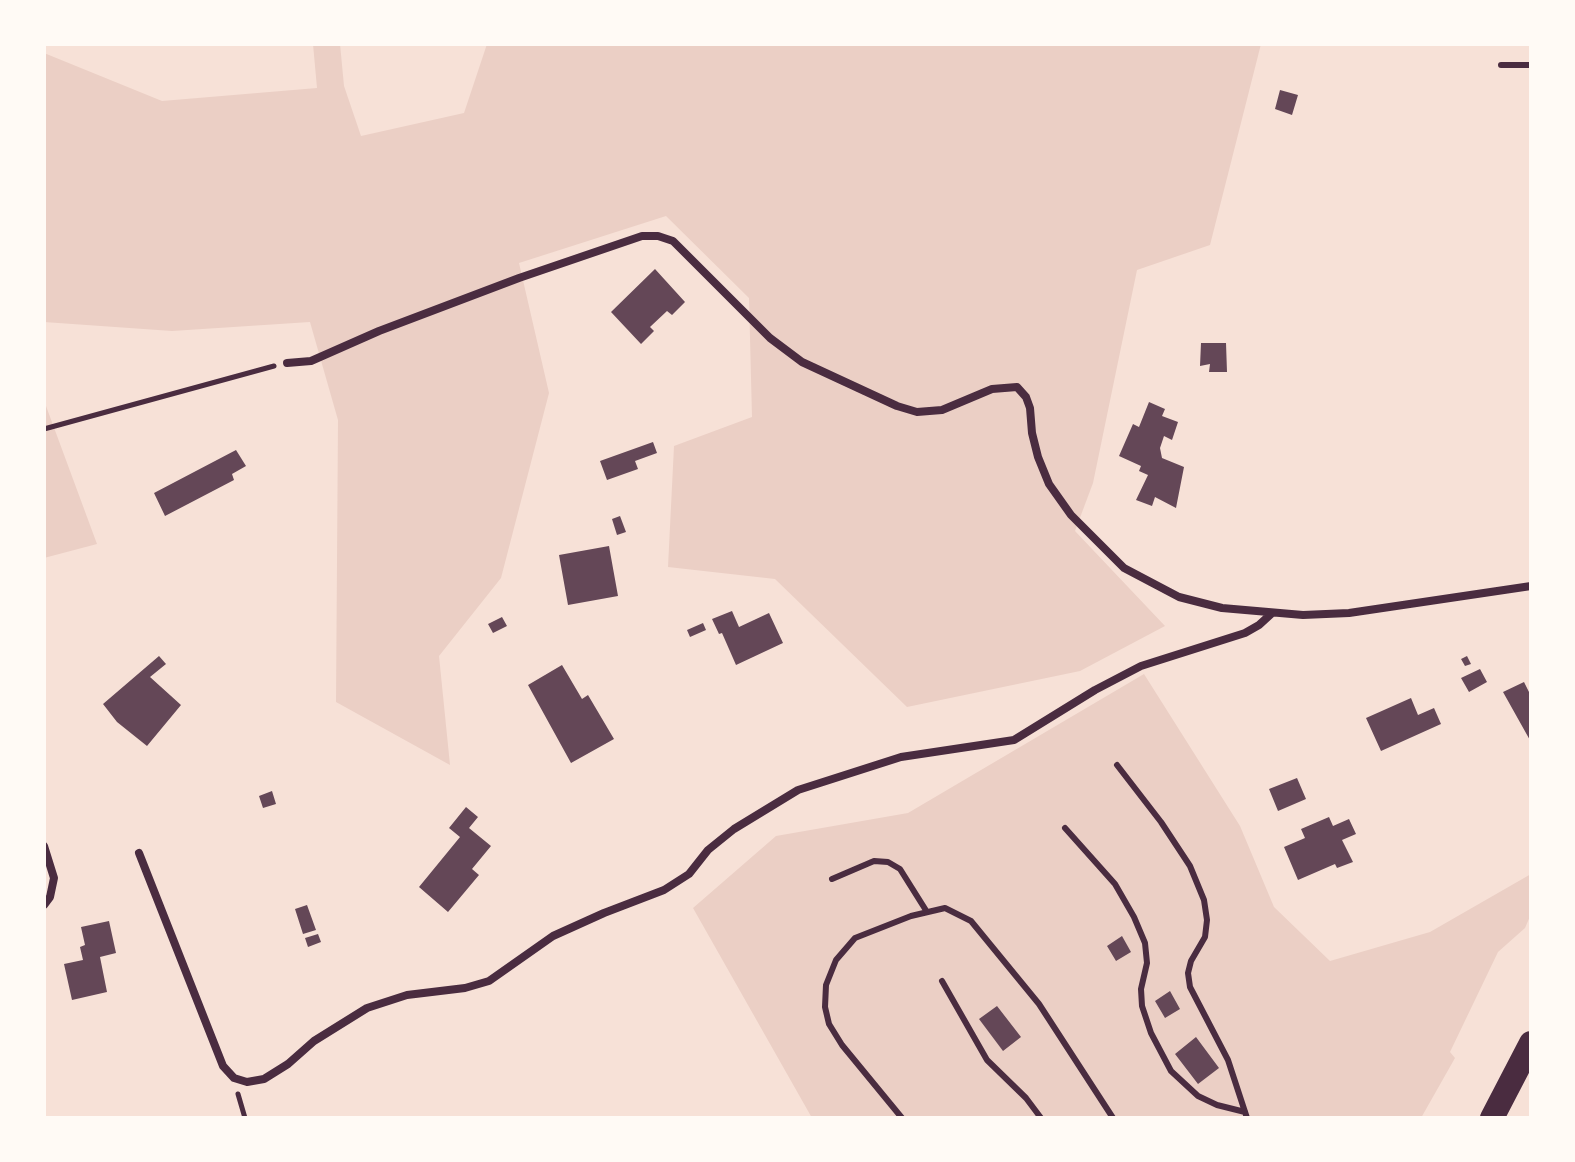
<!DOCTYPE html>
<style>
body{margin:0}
#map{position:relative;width:1575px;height:1162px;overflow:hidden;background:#f7e1d7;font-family:Rubik,sans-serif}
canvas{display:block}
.frame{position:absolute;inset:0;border:46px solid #fffaf5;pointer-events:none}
</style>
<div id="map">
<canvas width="1575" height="1162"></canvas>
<div class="frame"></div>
</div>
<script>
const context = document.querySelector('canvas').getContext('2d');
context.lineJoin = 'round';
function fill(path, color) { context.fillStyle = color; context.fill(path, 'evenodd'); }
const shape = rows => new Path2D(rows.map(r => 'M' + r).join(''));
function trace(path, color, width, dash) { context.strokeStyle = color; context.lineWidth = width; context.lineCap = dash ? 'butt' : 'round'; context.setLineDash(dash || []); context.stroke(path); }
const green = shape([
 [313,44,340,44,344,86,361,136,464,113,487,44,1261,44,1210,245,1137,270,1093,483,1075,531,1165,626,1080,671,907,707,775,579,668,567,674,446,752,417,749,298,666,216,519,263,549,393,501,578,439,656,450,765,336,702,338,420,310,322,172,331,44,322,44,53,162,101,317,88],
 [44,384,46,406,97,544,44,558],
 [1144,674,1240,826,1274,907,1330,961,1430,932,1531,874,1531,914,1525,928,1498,952,1450,1052,1455,1058,1421,1118,812,1118,693,908,776,836,908,813]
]);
const building = shape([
 [1280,90,1298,95,1292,115,1275,109],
 [655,269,685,302,672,315,667,311,650,327,654,331,641,344,611,312],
 [1201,343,1226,343,1227,372,1209,372,1210,364,1200,366],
 [1149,402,1165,409,1162,416,1178,422,1172,440,1164,436,1160,448,1162,458,1184,467,1176,508,1155,497,1152,506,1136,500,1148,475,1139,471,1141,466,1119,456,1133,424,1139,427],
 [653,442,657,453,635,461,638,469,607,480,600,461],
 [236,450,246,466,232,474,234,480,165,516,154,493],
 [620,516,626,532,617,535,612,519],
 [609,546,618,596,568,605,559,555],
 [732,611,739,627,769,613,783,643,736,665,722,633,719,634,712,619],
 [502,617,507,626,493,633,488,624],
 [703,623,706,630,690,637,687,630],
 [159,656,166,664,150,677,181,705,147,746,117,722,103,704],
 [1467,656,1471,664,1465,666,1461,659],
 [562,665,582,699,588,695,614,739,571,763,528,685],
 [1480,669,1487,682,1469,692,1461,678],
 [1524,682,1531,696,1531,742,1503,692],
 [1411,698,1418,715,1434,708,1441,724,1381,751,1366,718],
 [1297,778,1306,799,1278,811,1269,789],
 [272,791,276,804,263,808,259,796],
 [466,807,478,817,469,828,491,846,472,869,479,875,448,912,419,887,460,837,449,828],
 [1329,817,1333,826,1349,819,1356,834,1342,840,1353,862,1337,868,1335,864,1298,880,1284,847,1305,838,1301,829],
 [307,905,316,930,303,934,295,909],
 [109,921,116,953,100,957,107,992,72,1000,64,964,83,960,80,947,85,945,81,927],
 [318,934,321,942,308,947,305,938],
 [1122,936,1131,952,1116,961,1107,946],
 [1170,991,1180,1009,1165,1018,1155,1001],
 [997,1006,1021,1037,1003,1051,979,1019],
 [1196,1037,1219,1068,1198,1084,1175,1054]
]);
const path = shape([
 [44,429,274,366],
 [238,1094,245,1118]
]);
const service = shape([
 [1501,65,1531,65],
 [1117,765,1161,822,1190,866,1204,900,1207,920,1205,937,1191,961,1188,973,1190,987,1228,1060,1247,1118],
 [1065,828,1115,884,1134,917,1145,943,1147,963,1141,989,1142,1006,1151,1033,1171,1071,1198,1096,1217,1105,1245,1112],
 [832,879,874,861,888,862,900,869,927,912],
 [942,981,987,1060,1026,1098,1041,1118],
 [902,1118,842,1045,829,1024,825,1007,826,985,836,960,855,938,911,916,945,908,971,921,1039,1004,1113,1118]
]);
const minor = shape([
 [287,363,311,361,379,331,519,278,642,236,658,236,673,241,770,338,802,362,897,406,917,412,942,410,992,389,1017,387,1026,397,1030,408,1032,433,1038,457,1049,484,1071,515,1124,568,1179,597,1222,608,1303,615,1349,613,1531,586],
 [44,846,54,878,50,897,44,905],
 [139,853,223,1066,234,1078,247,1082,264,1079,288,1064,314,1041,367,1008,407,995,465,988,489,981,553,936,604,913,664,890,689,874,708,850,734,829,798,790,901,757,1014,740,1095,690,1141,666,1245,633,1259,625,1271,614]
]);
const motorway = shape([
 [1492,1118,1531,1043]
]);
fill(green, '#ebcfc5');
fill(building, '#644757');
trace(path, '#4a2c40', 5);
trace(service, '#4a2c40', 6);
trace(minor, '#4a2c40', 8);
trace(motorway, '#4a2c40', 24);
</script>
